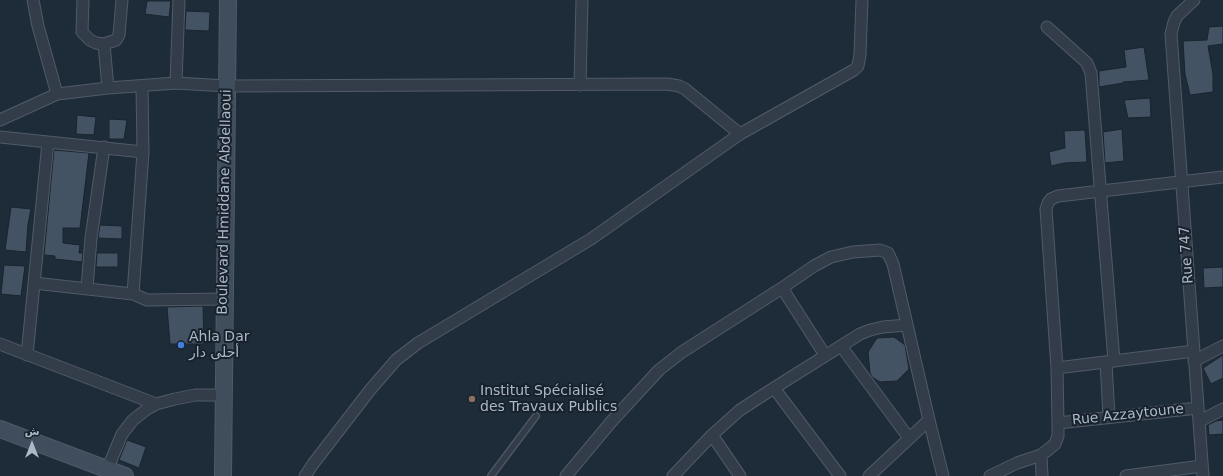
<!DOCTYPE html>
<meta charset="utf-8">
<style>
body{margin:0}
#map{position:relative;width:1223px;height:476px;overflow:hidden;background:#1e2c39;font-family:"DejaVu Sans","Noto Sans Arabic",sans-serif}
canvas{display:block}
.north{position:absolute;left:12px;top:424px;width:40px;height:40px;-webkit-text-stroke:3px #18222d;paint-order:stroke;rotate:0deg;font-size:11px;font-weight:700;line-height:16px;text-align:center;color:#acb8c6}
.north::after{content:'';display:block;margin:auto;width:14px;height:18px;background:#acb8c6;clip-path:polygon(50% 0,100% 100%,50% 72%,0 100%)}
</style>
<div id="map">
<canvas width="1223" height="476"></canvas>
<div class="north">ش</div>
</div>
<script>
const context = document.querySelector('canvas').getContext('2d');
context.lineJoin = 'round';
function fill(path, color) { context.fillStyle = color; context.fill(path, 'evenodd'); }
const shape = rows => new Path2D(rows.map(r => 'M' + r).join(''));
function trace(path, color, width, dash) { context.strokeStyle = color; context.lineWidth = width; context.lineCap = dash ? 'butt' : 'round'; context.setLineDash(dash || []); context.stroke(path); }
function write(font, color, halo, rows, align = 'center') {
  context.font = font + ' "DejaVu Sans","Noto Sans Arabic",sans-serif'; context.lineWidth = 4; context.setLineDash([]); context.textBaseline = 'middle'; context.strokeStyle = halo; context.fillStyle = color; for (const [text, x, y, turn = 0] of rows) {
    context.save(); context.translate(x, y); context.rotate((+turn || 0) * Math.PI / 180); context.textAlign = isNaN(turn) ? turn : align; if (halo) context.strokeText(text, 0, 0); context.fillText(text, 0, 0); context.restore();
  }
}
const building = shape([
 [147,1,171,1,169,17,145,14,147,1],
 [186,11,210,12,209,31,185,30,186,11],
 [1223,26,1223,44,1208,46,1213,74,1213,92,1190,95,1185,74,1183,41,1207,40,1209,27,1223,26],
 [1144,47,1149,80,1123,82,1123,83,1099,87,1099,71,1126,67,1124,50,1144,47],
 [1150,98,1151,117,1128,118,1124,100,1150,98],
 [77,115,96,117,94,135,76,134,77,115],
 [109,119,127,120,124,139,109,139,109,119],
 [1122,129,1124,161,1105,163,1103,132,1122,129],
 [1085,130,1087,162,1064,163,1051,166,1049,152,1065,148,1064,131,1085,130],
 [54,150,89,153,80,228,63,228,63,243,80,245,79,253,83,253,82,262,55,259,55,256,44,255,54,150],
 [11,207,31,209,28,224,26,252,5,250,11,207],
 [100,225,122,226,122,239,98,238,100,225],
 [97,253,118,253,118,267,96,267,97,253],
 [4,265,25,266,21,296,1,294,4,265],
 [1223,267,1223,287,1204,288,1203,268,1223,267],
 [203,306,204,344,170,344,167,307,203,306],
 [894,337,905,345,909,369,897,381,880,382,872,377,870,373,868,352,877,338,894,337],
 [1223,355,1223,378,1211,384,1203,368,1223,355],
 [1223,420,1223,434,1209,435,1208,425,1216,421,1223,420],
 [127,440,146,447,139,468,119,460,127,440]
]);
const lane = shape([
 [491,476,536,416]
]);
const street = shape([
 [33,0,38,26,57,94],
 [83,0,82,32,90,40,96,43,104,44,116,40,119,35,122,0],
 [1194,0,1177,16,1174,22,1171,34,1203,476],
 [1047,27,1087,63,1091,73,1114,361],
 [104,44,108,88],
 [176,83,179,0],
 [580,85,582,0],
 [0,120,57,94,108,88,176,83,227,86,667,84,679,86,685,89,740,134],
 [0,137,143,152],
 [34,283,133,294,147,300,224,299],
 [87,288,91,238,104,147],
 [782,288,825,355],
 [133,294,143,152,142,86],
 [0,344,156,404],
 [841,346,909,438],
 [27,355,48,142],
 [1194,361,1223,346],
 [1106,362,1109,417],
 [1057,368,1194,351],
 [774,388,840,476],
 [1200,421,1223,409],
 [1058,423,1057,368,1046,209,1048,203,1051,199,1058,196,1223,177],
 [712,435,740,476],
 [1041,455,1042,476],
 [107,470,122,434,133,420,147,409,156,404,175,399,195,395,223,395],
 [305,476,313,464,370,390,396,360,418,343,591,239,740,134,854,70,858,66,860,55,862,0],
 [566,476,611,422,659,370,682,352,782,288,814,266,831,257,853,252,880,250,888,253,893,264,929,420,943,476],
 [673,476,712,435,740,410,774,388,860,334,870,330,883,327,907,325],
 [869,476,929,420],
 [990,476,1017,463,1041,455,1049,449,1055,444,1058,436,1058,423,1198,408],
 [1126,476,1202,466]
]);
const secondary = shape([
 [0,429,125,476],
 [223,476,228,0]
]);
const markers = [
 [181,345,4,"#3f7fe0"],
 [472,399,4,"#8d6e63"]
];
const streetNames = [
 ["Boulevard Hmiddane Abdellaoui",225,202,-89],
 ["Rue 747",1187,255,-94],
 ["Rue Azzaytoune",1128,415,-6]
];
const poiNames = [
 ["Ahla Dar",189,337],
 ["أحلى دار",189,353],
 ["Institut Spécialisé",480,391],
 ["des Travaux Publics",480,407]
];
fill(building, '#445363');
trace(building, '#1a242f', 1);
trace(lane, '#505b67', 8);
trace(street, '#505b67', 13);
trace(secondary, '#505b67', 18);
trace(lane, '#323d49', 5.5);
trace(street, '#323d49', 11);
trace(secondary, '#404d5c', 16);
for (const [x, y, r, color] of markers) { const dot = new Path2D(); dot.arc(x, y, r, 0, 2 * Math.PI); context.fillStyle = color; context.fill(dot); trace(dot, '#18222d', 1.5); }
write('14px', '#acb8c6', '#18222d', streetNames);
write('14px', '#acb8c6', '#18222d', poiNames, 'left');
</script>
